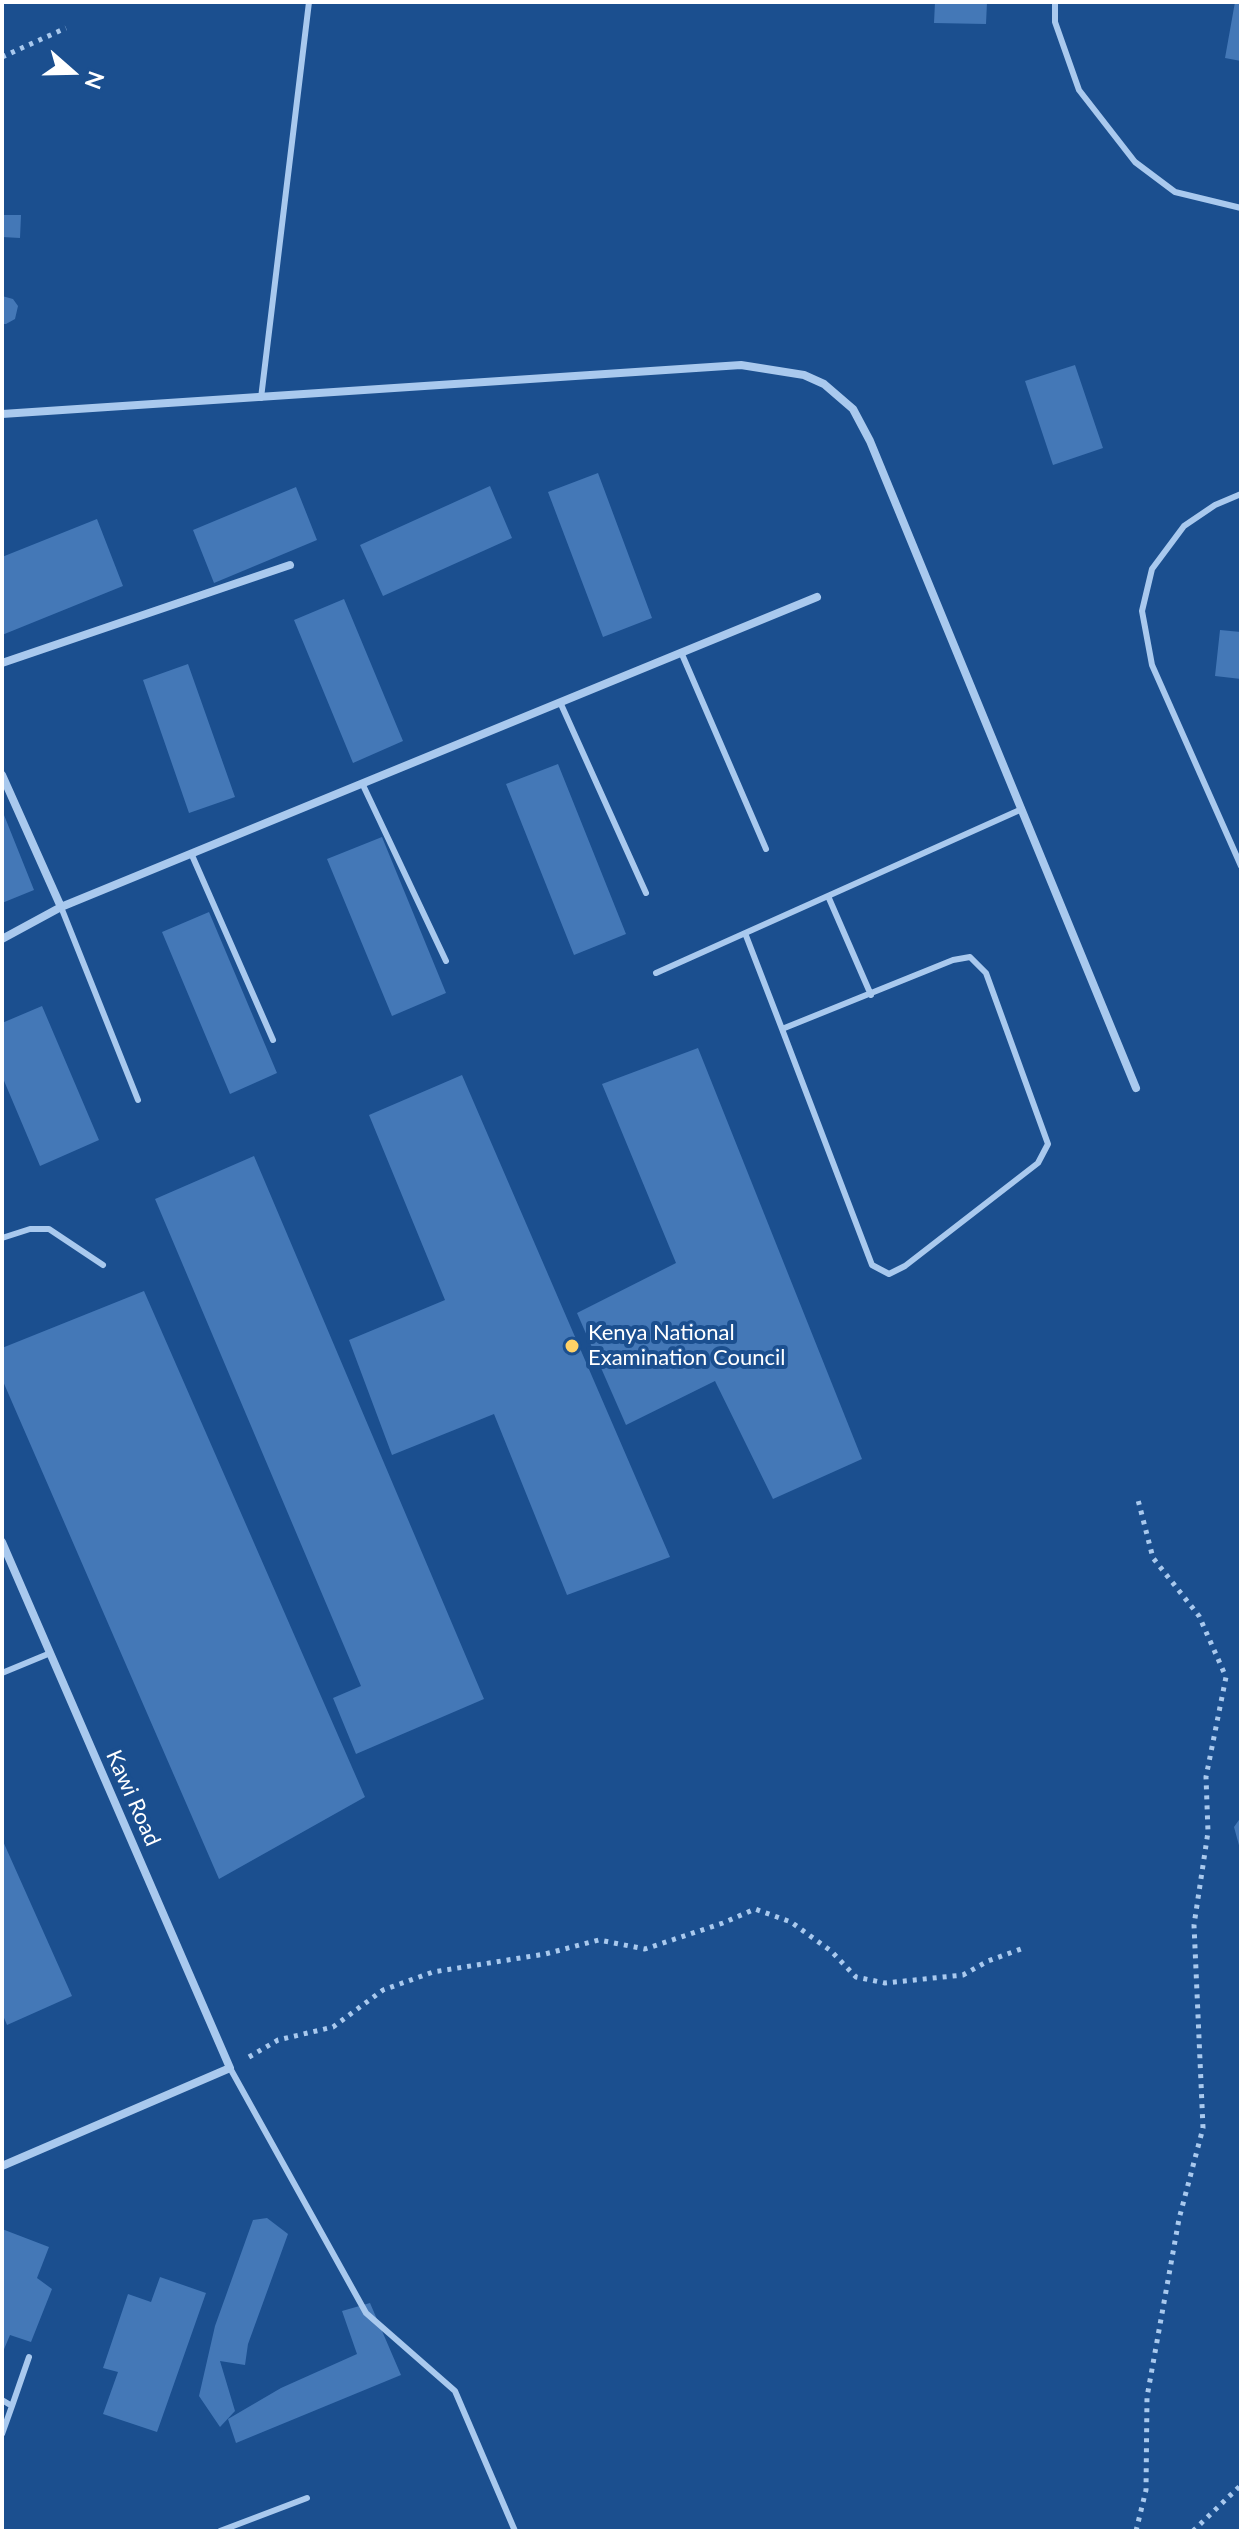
<!DOCTYPE html>
<style>
body{margin:0}
#map{position:relative;width:1243px;height:2533px;overflow:hidden;background:#1b4f8f;font-family:Lato,sans-serif}
canvas{display:block}
.frame{position:absolute;inset:0;border:4px solid #fff;pointer-events:none}
.north{position:absolute;left:32px;top:32px;width:80px;height:80px;-webkit-text-stroke:6px #1b4f8f;paint-order:stroke;rotate:110deg;font-size:22px;font-weight:700;line-height:32px;text-align:center;color:#fff}
.north::after{content:'';display:block;margin:auto;width:28px;height:36px;background:#fff;clip-path:polygon(50% 0,100% 100%,50% 72%,0 100%)}
</style>
<div id="map">
<canvas width="1243" height="2533"></canvas>
<div class="frame"></div>
<div class="north">N</div>
</div>
<script>
const context = document.querySelector('canvas').getContext('2d');
context.lineJoin = 'round';
function fill(path, color) { context.fillStyle = color; context.fill(path, 'evenodd'); }
const shape = rows => new Path2D(rows.map(r => 'M' + r).join(''));
function trace(path, color, width, dash) { context.strokeStyle = color; context.lineWidth = width; context.lineCap = dash ? 'butt' : 'round'; context.setLineDash(dash || []); context.stroke(path); }
function write(font, color, halo, rows, align = 'center') {
  context.font = font + ' Lato,sans-serif'; context.lineWidth = 8; context.setLineDash([]); context.textBaseline = 'middle'; context.strokeStyle = halo; context.fillStyle = color; for (const [text, x, y, turn = 0] of rows) {
    context.save(); context.translate(x, y); context.rotate((+turn || 0) * Math.PI / 180); context.textAlign = isNaN(turn) ? turn : align; if (halo) context.strokeText(text, 0, 0); context.fillText(text, 0, 0); context.restore();
  }
}
const building = shape([
 [935,2,987,2,986,24,934,23],
 [1235,2,1241,2,1241,61,1225,58],
 [2,215,21,215,20,238,2,237],
 [2,296,13,299,18,306,15,319,6,324,2,324],
 [1075,365,1103,448,1053,465,1025,381],
 [598,473,652,618,603,637,548,492],
 [490,486,512,538,383,596,360,545],
 [296,487,317,540,214,583,193,530],
 [97,519,123,586,2,635,2,557],
 [344,599,403,741,353,763,294,620],
 [1220,630,1241,632,1241,679,1215,676],
 [188,664,235,797,189,813,143,680],
 [558,764,626,934,574,955,506,784],
 [2,810,34,890,2,903],
 [382,837,446,993,392,1016,327,859],
 [209,912,277,1073,230,1094,162,932],
 [42,1006,99,1140,40,1166,2,1076,2,1023],
 [698,1048,862,1459,773,1499,715,1381,626,1425,577,1313,676,1263,602,1084],
 [462,1075,670,1557,567,1595,494,1414,392,1455,349,1340,445,1300,369,1115],
 [254,1156,484,1699,356,1754,333,1698,361,1686,155,1199],
 [144,1291,365,1797,219,1879,2,1379,2,1348],
 [1241,1817,1241,1849,1240,1849,1234,1827],
 [2,1839,72,1996,7,2025,2,2013],
 [267,2218,288,2234,248,2344,245,2365,220,2361,235,2411,220,2427,199,2396,215,2326,253,2220],
 [2,2229,49,2247,37,2278,52,2289,31,2342,10,2335,2,2354],
 [160,2277,206,2293,157,2432,103,2414,118,2372,103,2368,128,2294,151,2302],
 [370,2303,401,2375,236,2443,228,2419,281,2388,357,2354,342,2311]
]);
const path = shape([
 [2,57,66,28],
 [249,2057,278,2040,333,2027,383,1990,433,1972,545,1954,599,1940,645,1949,723,1923,755,1909,791,1922,831,1951,856,1977,885,1983,963,1975,988,1961,1021,1949],
 [1136,2531,1146,2490,1147,2397,1179,2219,1203,2128,1194,1925,1208,1832,1206,1777,1226,1677,1199,1616,1153,1558,1137,1496],
 [1193,2531,1241,2485]
]);
const lane = shape([
 [1055,2,1055,22,1079,90,1135,162,1175,192,1241,208],
 [261,398,309,2],
 [1241,494,1215,505,1184,526,1152,569,1142,611,1152,665,1241,866],
 [681,652,766,849],
 [560,702,646,893],
 [362,783,446,961],
 [191,853,273,1040],
 [828,896,871,995],
 [61,907,138,1100],
 [745,933,782,1029,872,1265,889,1274,905,1266,1038,1163,1048,1144,986,973,970,957,953,960,782,1029],
 [656,973,1022,809],
 [2,1238,30,1229,49,1229,103,1265],
 [2,1673,48,1654],
 [230,2068,366,2313,455,2391,515,2531],
 [2,2400,12,2406,29,2357],
 [2,2434,12,2406],
 [220,2531,307,2498]
]);
const street = shape([
 [2,414,741,365,804,375,824,384,853,409,870,441,1136,1088],
 [2,663,290,565],
 [2,775,61,907],
 [2,939,61,907,817,597],
 [2,1542,230,2068,2,2166]
]);
const markers = [
 [572,1346,8,"#ffd166"]
];
const poiNames = [
 ["Kenya National",588,1333],
 ["Examination Council",588,1358]
];
const streetNames = [
 ["Kawi Road",133,1798,66]
];
fill(building, '#4478b7');
trace(path, '#a9c9ee', 5, [4, 6]);
trace(lane, '#a9c9ee', 6);
trace(street, '#a9c9ee', 8);
for (const [x, y, r, color] of markers) { const dot = new Path2D(); dot.arc(x, y, r, 0, 2 * Math.PI); context.fillStyle = color; context.fill(dot); trace(dot, '#1b4f8f', 3); }
write('22px', '#fff', '#1b4f8f', poiNames, 'left');
write('22px', '#fff', '#1b4f8f', streetNames);
</script>
